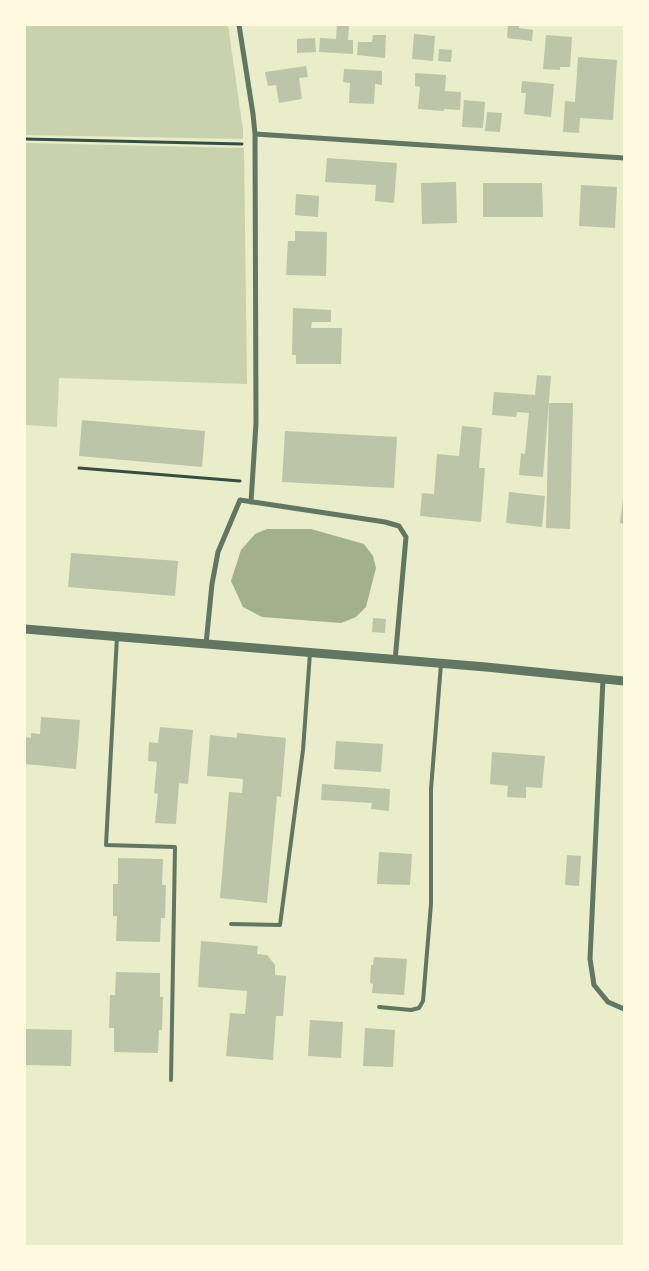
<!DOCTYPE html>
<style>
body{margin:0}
#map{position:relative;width:649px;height:1271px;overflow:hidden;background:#e9edc9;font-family:"DM Sans",sans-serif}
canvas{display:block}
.frame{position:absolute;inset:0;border:26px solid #fefae0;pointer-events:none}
</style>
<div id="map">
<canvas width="649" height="1271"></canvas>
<div class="frame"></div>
</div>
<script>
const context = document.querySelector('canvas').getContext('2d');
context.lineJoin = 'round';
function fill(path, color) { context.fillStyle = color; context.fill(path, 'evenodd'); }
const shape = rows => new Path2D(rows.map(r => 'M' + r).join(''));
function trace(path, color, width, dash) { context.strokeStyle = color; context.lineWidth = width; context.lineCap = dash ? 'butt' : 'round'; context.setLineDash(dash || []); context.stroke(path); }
const green = shape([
 [25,25,228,25,243,130,243,139,25,135],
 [25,143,244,148,247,384,59,378,57,427,25,425]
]);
const water = shape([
 [267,529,311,529,364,544,373,556,376,568,366,607,356,617,341,623,262,617,243,607,231,581,241,550,255,534]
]);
const building = shape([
 [337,25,349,25,348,40,353,40,353,54,319,52,320,38,336,39],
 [508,25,519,25,519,28,533,30,532,41,507,38],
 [414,34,435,36,433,61,412,59],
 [373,35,386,35,385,58,357,55,358,42,372,42],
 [546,35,572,37,570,67,560,67,560,70,543,69],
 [315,38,316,52,297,53,297,39],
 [439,49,452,50,451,62,438,61],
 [578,57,617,60,613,120,580,118,579,133,563,132,565,101,575,102],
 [306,66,308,77,299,78,302,99,279,103,276,85,268,86,265,72],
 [344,69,382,71,382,85,375,84,374,104,349,103,350,83,343,82],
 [415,73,446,75,445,91,461,92,460,110,444,109,444,111,418,109,420,87,415,86],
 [522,81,554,84,551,117,524,114,526,93,521,93],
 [464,100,485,102,483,128,462,127],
 [487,112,502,113,500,132,485,131],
 [327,158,397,163,394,203,375,201,376,185,325,182],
 [456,182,457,223,422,224,421,183],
 [483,183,542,183,543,217,483,217],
 [581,185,617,187,615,228,579,226],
 [296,194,319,196,318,217,295,215],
 [295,231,327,232,326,276,286,275,288,241,295,241],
 [293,308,331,310,331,322,312,322,311,328,342,328,341,364,296,364,296,355,292,355],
 [537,375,551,376,543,477,519,475,521,453,525,454,529,413,517,412,516,417,492,415,494,392,535,395],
 [549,403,573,403,570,529,546,528],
 [82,420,205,431,202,467,79,456],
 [462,426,482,428,479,468,485,468,481,522,420,516,422,493,434,494,437,454,459,456],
 [285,431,397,437,394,488,282,482],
 [509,492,545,496,542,527,506,523],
 [623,499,624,500,624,524,620,523],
 [71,553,178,561,175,596,68,587],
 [373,618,386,619,385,633,372,632],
 [41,717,80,720,76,769,25,764,25,737,31,738,31,733,40,734],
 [160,727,193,730,188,784,179,783,176,824,155,823,158,794,154,793,157,762,148,761,149,742,158,743],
 [237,733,286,738,281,797,277,796,267,903,220,898,229,792,242,793,243,779,207,776,210,735,237,738],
 [336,741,383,744,381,772,334,769],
 [492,752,545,756,542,788,526,787,526,798,507,797,508,786,490,784],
 [322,784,390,789,389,811,371,809,372,803,321,800],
 [379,852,412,854,410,885,377,884],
 [567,855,581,856,579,886,565,885],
 [118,858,163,859,162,885,166,885,165,918,161,918,160,942,116,941,117,916,113,916,113,884,118,884],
 [201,941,258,946,257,954,267,955,275,965,275,975,286,976,283,1016,276,1016,273,1060,226,1056,230,1013,245,1014,247,991,198,987],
 [374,957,407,959,404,995,372,993,373,984,370,983,371,965,373,965],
 [116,972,160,973,160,997,163,997,162,1030,159,1030,158,1053,114,1052,114,1028,109,1028,110,995,115,995],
 [310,1020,343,1022,341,1058,308,1056],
 [365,1028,395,1030,393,1067,363,1066],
 [25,1029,72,1030,71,1066,25,1065]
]);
const path = shape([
 [25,139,242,144],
 [79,468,240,481]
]);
const service = shape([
 [117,636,106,845,175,847,171,1080],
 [231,924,280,925,303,750,310,653],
 [379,1007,411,1010,419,1008,423,1001,431,904,431,789,441,664]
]);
const minor = shape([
 [239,25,253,114,255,134,256,423,251,502],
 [255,134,624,158],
 [206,644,212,584,218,552,240,500,385,522,399,526,406,537,395,661],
 [603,679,590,959,594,985,608,1002,624,1009]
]);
const tertiary = shape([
 [25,629,486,667,624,681]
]);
fill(green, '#cad2ad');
fill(water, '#a3b18a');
fill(building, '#bcc5a7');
trace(path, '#344e41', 3);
trace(service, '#617663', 4);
trace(minor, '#617663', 5);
trace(tertiary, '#617663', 9);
</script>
